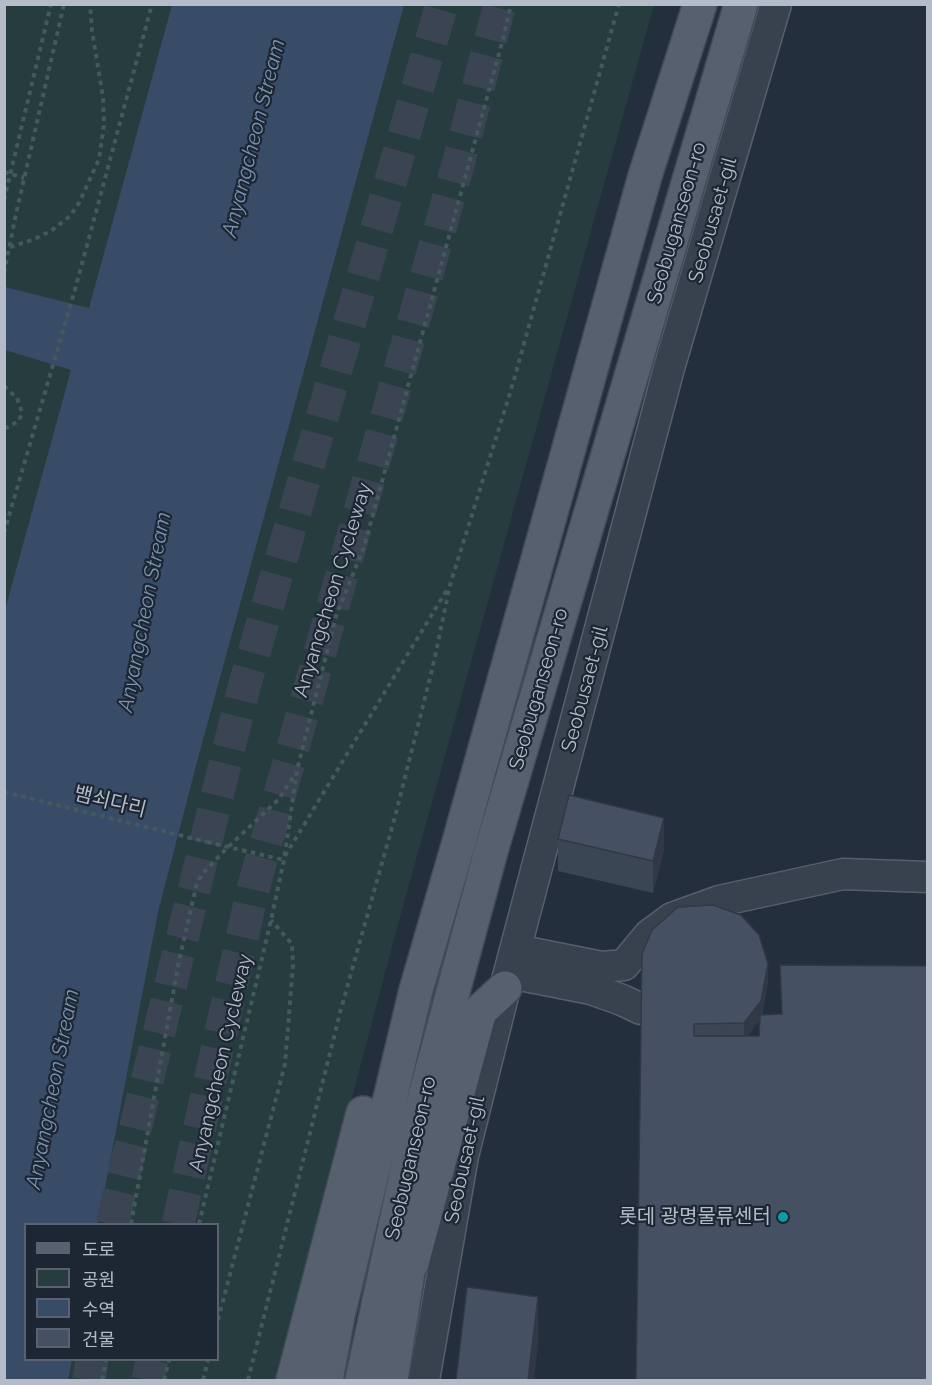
<!DOCTYPE html>
<meta charset="utf-8">
<style>
body{margin:0}
#map{position:relative;width:932px;height:1385px;overflow:hidden;background:#242f3e;font-family:Raleway,"Noto Sans KR",sans-serif}
canvas{display:block}
.frame{position:absolute;inset:0;border:6px solid #b4bcc9;pointer-events:none}
.legend{position:absolute;left:24px;top:1223px;width:195px;height:138px;box-sizing:border-box;background:#1d2633;border:2px solid #59626f;margin:0;padding:8px 10px;list-style:none;font-size:18px;color:#b4bcc9}
.legend li{display:flex;align-items:center;gap:12px;height:30px}
.legend b{width:30px;border:2px solid #59626f}
</style>
<div id="map">
<canvas width="932" height="1385"></canvas>
<div class="frame"></div>
<ul class="legend">
<li><b style="height:8px;background:#56606e"></b>도로</li>
<li><b style="height:16px;background:#263c3f"></b>공원</li>
<li><b style="height:16px;background:#394c67"></b>수역</li>
<li><b style="height:16px;background:#455162"></b>건물</li>
</ul>
</div>
<script>
const context = document.querySelector('canvas').getContext('2d');
context.lineJoin = 'round';
function fill(path, color) { context.fillStyle = color; context.fill(path, 'evenodd'); }
const shape = rows => new Path2D(rows.map(r => 'M' + r).join(''));
function trace(path, color, width, dash) { context.strokeStyle = color; context.lineWidth = width; context.lineCap = dash ? 'butt' : 'round'; context.setLineDash(dash || []); context.stroke(path); }
function write(font, color, halo, rows, align = 'center') {
  context.font = font + ' Raleway,"Noto Sans KR",sans-serif'; context.lineWidth = 4.5; context.setLineDash([]); context.textBaseline = 'middle'; context.strokeStyle = halo; context.fillStyle = color; for (const [text, x, y, turn = 0] of rows) {
    context.save(); context.translate(x, y); context.rotate((+turn || 0) * Math.PI / 180); context.textAlign = isNaN(turn) ? turn : align; if (halo) context.strokeText(text, 0, 0); context.fillText(text, 0, 0); context.restore();
  }
}
const green = shape([
 [5,5,654,5,397,928,277,1380,5,1380],
 [26,1224,218,1224,218,1360,26,1360]
]);
const water = shape([
 [172,5,404,5,198,758,158,912,98,1224,26,1224,26,1360,72,1360,68,1380,5,1380,5,610,71,370,5,350,5,287,89,308]
]);
const highwayTunnel = shape([
 [113,1224,117,1203,244,687,442,4],
 [178,1224,253,889,457,168,500,4],
 [89,1380,92,1360],
 [148,1380,152,1360]
]);
const path = shape([
 [4,172,24,178],
 [4,200,51,4],
 [10,247,32,240,51,231,70,216,79,203,99,159,104,125,103,97,92,31,90,4],
 [4,273,16,214,64,4],
 [4,386,17,398,22,412,19,421,4,429],
 [4,533,76,286,152,4],
 [207,842,284,860],
 [285,856,448,588],
 [131,1224,179,961,197,883,203,873,227,848,279,799,295,774],
 [199,1224,271,920,284,860,297,770,336,616,364,547,503,39,511,4],
 [218,1320,285,1064,293,965,292,944,271,920],
 [102,1380,106,1360],
 [164,1380,169,1360],
 [203,1380,208,1360],
 [248,1380,341,1009,396,813,433,666,450,585,511,390,619,4]
]);
const minor = shape([
 [516,950,602,967,624,965,649,935,672,918,719,901,843,874,928,877],
 [510,973,591,989,622,1000,641,1009],
 [424,1380,463,1156,505,988,669,368,776,4]
]);
const major = shape([
 [412,1263,480,1011,505,988],
 [293,1380,363,1113],
 [326,1380,338,1316,416,990,457,849,645,176,700,4],
 [362,1380,415,1133,491,851,741,4],
 [391,1380,413,1240]
]);
const pathBridge = shape([
 [4,792,207,842]
]);
const wall = shape([
 [558,839,664,849,653,893,558,871],
 [642,954,768,981,762,1015,782,1014,780,965,927,966,636,1380],
 [760,1020,759,1036,747,1036]
]);
const shadedWall = shape([
 [664,818,664,849,653,893,653,861],
 [768,964,768,981,761,1018,744,1041,744,1023],
 [538,1297,538,1344,534,1380,528,1380]
]);
const building = shape([
 [569,795,664,818,653,861,558,839,569,795],
 [713,905,741,915,759,935,768,964,761,1001,744,1023,694,1024,694,1036,759,1036,760,1015,782,1014,780,965,927,966,927,1380,636,1380,642,954,652,930,678,907,713,905],
 [467,1287,538,1297,528,1380,456,1380,467,1287]
]);
const markers = [
 [783,1217,6,"#0f9aa8"]
];
const streetNames = [
 ["Seobusaet-gil",713,220,-74],
 ["Seobuganseon-ro",677,223,-74],
 ["Anyangcheon Cycleway",333,590,-73],
 ["Seobuganseon-ro",539,689,-74],
 ["Seobusaet-gil",585,689,-75],
 ["뱀쇠다리",110,802,14],
 ["Anyangcheon Cycleway",221,1063,-77],
 ["Seobuganseon-ro",411,1158,-77],
 ["Seobusaet-gil",465,1160,-78]
];
const poiNames = [
 ["롯데 광명물류센터",771,1217]
];
const waterNames = [
 ["Anyangcheon Stream",254,138,-76],
 ["Anyangcheon Stream",145,612,-79],
 ["Anyangcheon Stream",53,1089,-79]
];
fill(green, '#263c3f');
fill(water, '#394c67');
trace(highwayTunnel, '#3a4453', 33, [33, 16]);
trace(minor, '#565f6c', 33);
trace(major, '#414a57', 36);
trace(path, '#44595c', 4, [4.5, 4.5]);
trace(minor, '#38414e', 30);
trace(major, '#56606e', 33);
trace(pathBridge, '#44595c', 4, [4.5, 4.5]);
fill(wall, '#3b4654');
fill(shadedWall, '#303945');
fill(building, '#455162');
trace(building, '#303945', 1.5);
for (const [x, y, r, color] of markers) { const dot = new Path2D(); dot.arc(x, y, r, 0, 2 * Math.PI); context.fillStyle = color; context.fill(dot); trace(dot, '#1d2633', 2); }
write('20px', '#b4bcc9', '#1d2633', streetNames);
write('20px', '#b4bcc9', '#1d2633', poiNames, 'right');
write('italic 21px', '#7c92b1', '#1d2633', waterNames);
</script>
